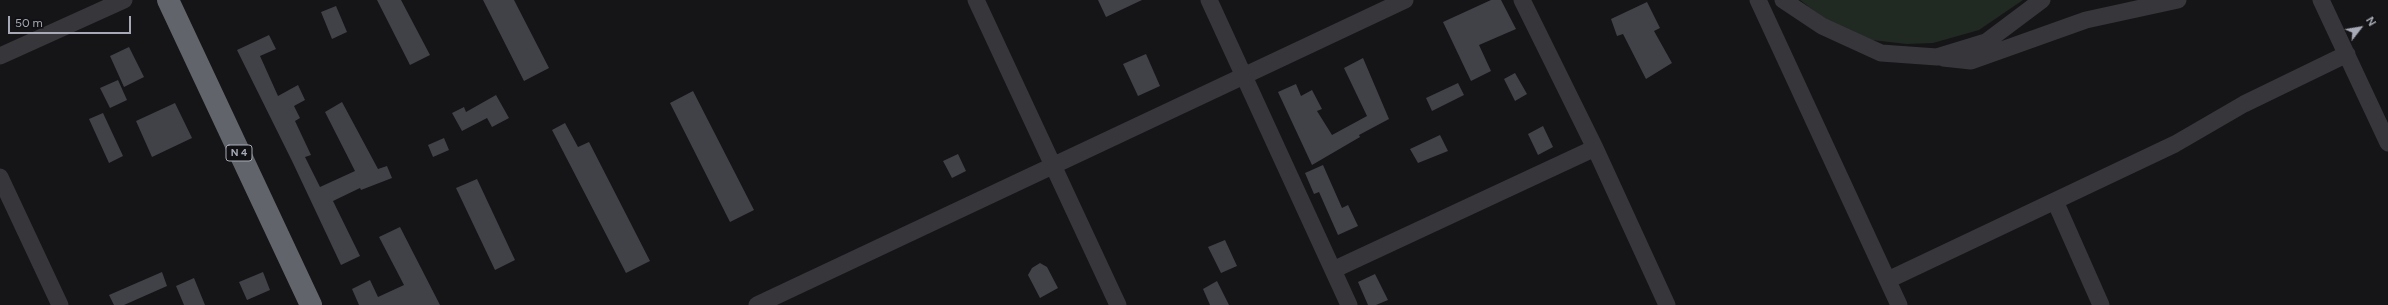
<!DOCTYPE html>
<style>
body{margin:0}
#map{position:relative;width:2388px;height:305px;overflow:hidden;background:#151517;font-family:Figtree,sans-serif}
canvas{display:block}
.north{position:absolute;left:2340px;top:8px;width:40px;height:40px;-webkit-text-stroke:3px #101012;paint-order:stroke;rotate:59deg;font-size:11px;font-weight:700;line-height:16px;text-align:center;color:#a7aab6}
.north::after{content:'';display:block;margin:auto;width:14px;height:18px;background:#a7aab6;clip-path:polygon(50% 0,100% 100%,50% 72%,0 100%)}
.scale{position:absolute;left:8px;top:16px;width:123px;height:18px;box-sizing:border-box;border:2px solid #a7aab6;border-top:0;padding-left:5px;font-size:12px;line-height:14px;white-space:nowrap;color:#a7aab6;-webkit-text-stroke:3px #101012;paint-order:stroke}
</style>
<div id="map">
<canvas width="2388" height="305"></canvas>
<div class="north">N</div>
<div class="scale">50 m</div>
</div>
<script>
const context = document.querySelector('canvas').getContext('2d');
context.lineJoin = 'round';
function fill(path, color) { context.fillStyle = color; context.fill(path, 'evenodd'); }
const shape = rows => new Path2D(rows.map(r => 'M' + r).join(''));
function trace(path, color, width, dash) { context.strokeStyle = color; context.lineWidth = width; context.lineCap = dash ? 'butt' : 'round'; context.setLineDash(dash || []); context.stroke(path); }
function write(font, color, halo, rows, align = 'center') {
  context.font = font + ' Figtree,sans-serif'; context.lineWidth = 3.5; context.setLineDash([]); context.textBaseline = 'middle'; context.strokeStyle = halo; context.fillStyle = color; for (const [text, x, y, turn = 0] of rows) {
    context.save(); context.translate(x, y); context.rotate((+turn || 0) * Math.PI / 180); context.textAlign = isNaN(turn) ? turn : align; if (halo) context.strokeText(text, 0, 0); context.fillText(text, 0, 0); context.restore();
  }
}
const green = shape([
 [1800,0,2023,0,1979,30,1933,43,1907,44,1872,40,1836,28]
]);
const building = shape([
 [377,0,401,0,430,55,410,65],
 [483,0,514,0,549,68,524,81],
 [1098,0,1142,0,1106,17],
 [1491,0,1501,0,1516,29,1479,45,1491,71,1471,81,1443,22],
 [1647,2,1660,28,1654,31,1672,63,1646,79,1623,34,1617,36,1611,19],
 [336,6,347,32,332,39,321,12],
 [269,35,276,49,260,56,278,96,298,85,305,100,294,106,300,118,295,121,311,155,305,157,320,187,355,171,325,112,342,102,378,169,387,166,392,178,361,190,360,188,333,201,360,256,341,265,293,163,237,50],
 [129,47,144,77,124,87,110,56],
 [1146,54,1160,86,1138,96,1123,64],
 [1363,58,1389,119,1359,135,1360,137,1312,165,1278,92,1296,84,1301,96,1312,90,1322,109,1317,111,1332,135,1367,116,1344,68],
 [1515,73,1527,94,1515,101,1504,79],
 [118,80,127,100,110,108,100,88],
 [1458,83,1464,95,1432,111,1426,98],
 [693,91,754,210,730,222,670,103],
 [496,95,509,118,492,127,487,118,462,131,452,113,464,107,466,112],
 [175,103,192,138,152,157,136,121],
 [103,113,123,156,109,163,89,119],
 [565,123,578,147,589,142,650,261,626,273,552,130],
 [1543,126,1553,147,1538,155,1528,134],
 [1440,135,1448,151,1418,163,1410,149],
 [444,138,449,150,433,157,428,145],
 [958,154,966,171,952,178,943,161],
 [1323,165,1342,208,1348,205,1358,226,1338,235,1319,192,1314,194,1305,173],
 [477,179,515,260,495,270,456,188],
 [400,227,440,305,359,305,352,289,370,280,378,297,404,285,379,237],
 [1225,240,1237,266,1221,273,1208,247],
 [1040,263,1047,267,1058,288,1040,298,1028,275,1032,268],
 [162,272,167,286,124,305,114,305,109,295],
 [263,272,270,290,247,300,239,282],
 [1375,274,1388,300,1376,305,1368,305,1358,282],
 [194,278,205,305,184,305,176,286],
 [1217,281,1229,305,1210,305,1203,289]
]);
const minor = shape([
 [976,0,1118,305],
 [1209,0,1349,305],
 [1522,0,1595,148,1667,305],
 [1758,0,1899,305],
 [1783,0,1822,26,1881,53,1937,57,1986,42,2042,0],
 [2321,0,2388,143],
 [0,56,124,0],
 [1943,58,1971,61,2086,20,2178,0],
 [0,177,60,305],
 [2055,201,2101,305],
 [1333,270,1595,148],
 [1888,280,2175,144,2244,104,2347,54],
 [757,305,1405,0]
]);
const highway = shape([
 [168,0,311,305]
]);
const shields = [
 [239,153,26]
];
const shieldNames = [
 ["N 4",239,153]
];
fill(green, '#212923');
fill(building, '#414247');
trace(minor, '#36363b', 17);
trace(highway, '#62646c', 22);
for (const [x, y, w] of shields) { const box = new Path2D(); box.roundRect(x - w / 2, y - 8, w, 16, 3); context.fillStyle = '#101012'; context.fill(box); trace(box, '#a7aab6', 1); }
write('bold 10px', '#a7aab6', null, shieldNames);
</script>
